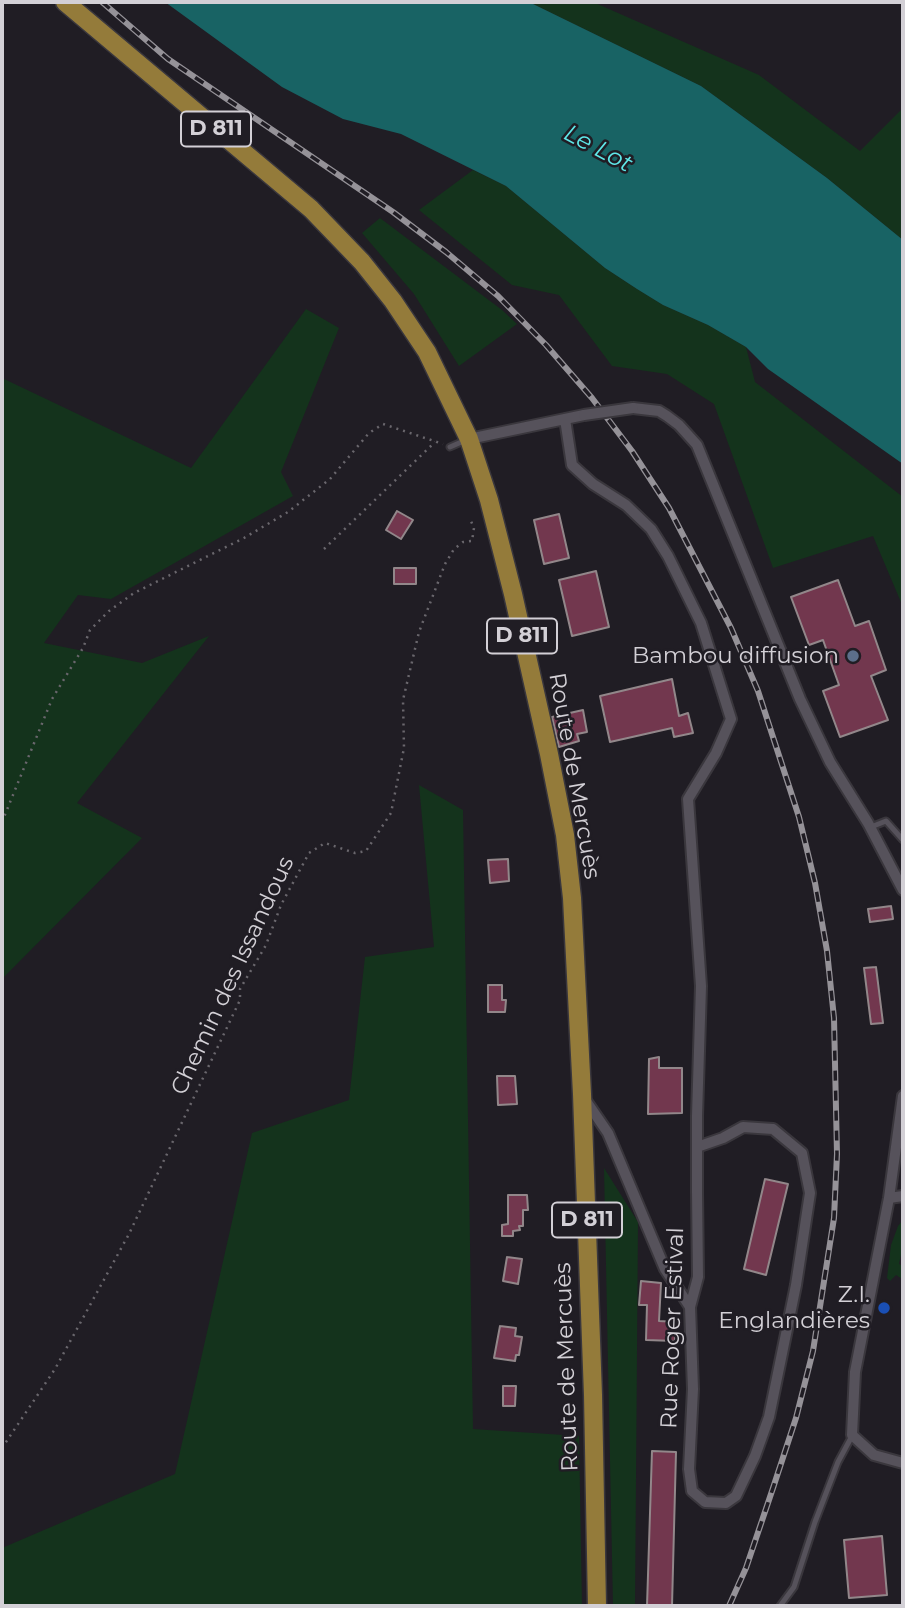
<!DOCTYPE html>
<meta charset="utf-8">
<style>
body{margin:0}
#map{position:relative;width:905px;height:1608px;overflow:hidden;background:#201d24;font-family:Montserrat,sans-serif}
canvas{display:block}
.frame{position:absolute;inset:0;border:4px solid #d3d0d6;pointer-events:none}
</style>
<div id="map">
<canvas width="905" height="1608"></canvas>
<div class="frame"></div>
</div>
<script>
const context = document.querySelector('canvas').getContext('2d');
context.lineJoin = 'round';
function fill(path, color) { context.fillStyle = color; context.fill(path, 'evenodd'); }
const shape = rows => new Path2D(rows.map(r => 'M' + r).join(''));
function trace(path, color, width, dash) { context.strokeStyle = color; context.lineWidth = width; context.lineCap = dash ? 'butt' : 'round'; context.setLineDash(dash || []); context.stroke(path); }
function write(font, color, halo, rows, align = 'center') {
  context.font = font + ' Montserrat,sans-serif'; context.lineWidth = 5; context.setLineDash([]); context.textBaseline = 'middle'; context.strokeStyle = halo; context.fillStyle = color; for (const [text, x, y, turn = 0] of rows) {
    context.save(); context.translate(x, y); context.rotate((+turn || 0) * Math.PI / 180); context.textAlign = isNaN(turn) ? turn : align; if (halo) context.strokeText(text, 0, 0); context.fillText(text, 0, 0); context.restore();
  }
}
const green = shape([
 [529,2,593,2,759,75,860,151,903,108,903,240,827,178,701,86],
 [473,170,506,186,605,268,637,289,663,305,708,325,746,347,755,382,903,497,903,607,873,536,773,568,714,404,667,374,612,366,559,295,512,285,419,210],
 [380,218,502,310,517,324,459,366,414,294,362,233],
 [306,309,339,328,281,472,293,496,111,599,78,595,44,643,142,663,209,636,77,803,142,838,2,979,2,378,191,468],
 [419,785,463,810,473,1429,579,1436,582,1606,2,1606,2,1548,175,1474,252,1133,349,1100,365,957,434,947],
 [604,1168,638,1222,635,1606,613,1606],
 [903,1220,903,1245,899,1264,903,1266,903,1285,902,1285,902,1279,896,1275,890,1281,887,1278,891,1245,898,1226]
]);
const water = shape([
 [165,2,529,2,701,86,827,178,903,240,903,464,768,369,746,347,708,325,663,305,637,289,605,268,506,186,401,134,343,119,282,87]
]);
const building = shape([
 [397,511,413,520,401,539,386,530,397,511],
 [559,514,569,558,544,564,534,520,559,514],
 [394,568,416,568,416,584,394,584,394,568],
 [596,571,609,627,572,636,559,580,596,571],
 [838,580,855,626,869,621,886,670,871,676,888,720,840,737,823,691,839,685,823,640,809,645,791,597,838,580],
 [672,679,679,716,688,713,693,733,674,737,672,728,610,742,600,696,672,679],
 [583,710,587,732,577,734,579,741,559,747,552,717,583,710],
 [508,859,509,881,490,883,488,860,508,859],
 [891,906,893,919,870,922,868,909,891,906],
 [876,967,883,1023,871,1024,864,968,876,967],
 [488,985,502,985,502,1000,506,1000,505,1012,488,1012,488,985],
 [659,1057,659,1068,682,1068,682,1113,648,1114,649,1059,659,1057],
 [497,1076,515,1076,517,1104,498,1105,497,1076],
 [765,1179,788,1184,766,1275,744,1269,765,1179],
 [508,1195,527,1195,528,1210,523,1210,523,1226,519,1226,520,1230,513,1231,513,1236,502,1236,502,1225,508,1224,508,1195],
 [507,1257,522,1259,518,1284,503,1281,507,1257],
 [641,1281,661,1283,659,1321,676,1322,675,1341,646,1340,647,1305,639,1305,641,1281],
 [500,1326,516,1328,515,1336,522,1337,519,1355,516,1355,515,1361,494,1358,500,1326],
 [503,1386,516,1386,515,1406,503,1406,503,1386],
 [652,1451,676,1452,672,1606,647,1606,652,1451],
 [882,1536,887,1595,849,1598,844,1540,882,1536]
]);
const path = shape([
 [324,549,435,442],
 [2,822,52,699,83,648,90,630,109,611,134,593,244,538,288,512,330,479,369,433,383,424,443,444],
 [2,1448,55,1369,129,1234,240,1000,240,989,266,945,281,905,309,853,325,843,355,853,366,851,391,813,404,748,403,700,419,632,445,564,454,549,463,542,472,541,474,528,470,519]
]);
const lane = shape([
 [450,447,466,440],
 [871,827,886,821,903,840],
 [780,1606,794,1587,815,1522,838,1462,852,1436]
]);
const street = shape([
 [633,408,659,411,667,416,679,425,697,445,800,699,830,762,868,823,903,890],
 [565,419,572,465,593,484,626,505,651,529,668,556,701,623,731,719,716,753,688,799,701,986,697,1116,697,1191,698,1277,690,1307,693,1389,689,1469,692,1491,705,1502,726,1503,736,1496,755,1456,769,1417,796,1285,810,1193,802,1153,773,1129,743,1127,723,1138,697,1147],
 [469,439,584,415],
 [903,1096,889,1198,855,1372,852,1435,874,1455,903,1463],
 [584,1098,608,1133,665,1269,690,1307],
 [889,1198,903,1196]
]);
const primary = shape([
 [65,2,311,209,362,262,393,301,427,352,469,439,489,500,513,594,549,754,565,835,572,898,582,1094,593,1395,597,1606]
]);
const rail = shape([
 [102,2,168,59,393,212,446,252,498,296,546,345,592,398,632,451,669,508,731,628,758,691,799,817,815,883,827,951,834,1018,837,1154,834,1218,813,1351,796,1418,773,1488,746,1568,729,1606]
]);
const streetBridge = shape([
 [584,415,633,408]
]);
const markers = [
 [853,656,7,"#5c6f8a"],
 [884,1308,7,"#1a4fb4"]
];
const shields = [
 [216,129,70],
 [522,636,70],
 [587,1220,70]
];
const shieldNames = [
 ["D 811",216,129],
 ["D 811",522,636],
 ["D 811",587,1220]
];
const poiNames = [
 ["Bambou diffusion",839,656],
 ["Z.I.",870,1295],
 ["Englandières",870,1321]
];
const streetNames = [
 ["Route de Mercuès",574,776,80],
 ["Chemin des Issandous",233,976,-65],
 ["Rue Roger Estival",673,1328,-88],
 ["Route de Mercuès",567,1367,-92]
];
const waterNames = [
 ["Le Lot",598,149,28]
];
fill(green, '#14331c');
fill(water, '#186364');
fill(building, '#72374e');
trace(building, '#92878a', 2);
trace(lane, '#3a373d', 9);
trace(street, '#3a373d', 14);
trace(primary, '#3a373d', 21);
trace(path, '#6a676d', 2.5, [2, 5]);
trace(lane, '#56525b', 5);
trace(street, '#56525b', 10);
trace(primary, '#947b3a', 18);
trace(rail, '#959298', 6);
trace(rail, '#201d24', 3.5, [10]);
trace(streetBridge, '#3a373d', 14, []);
trace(streetBridge, '#56525b', 10);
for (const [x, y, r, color] of markers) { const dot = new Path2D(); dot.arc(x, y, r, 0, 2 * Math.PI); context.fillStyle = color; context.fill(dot); trace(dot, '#201d24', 2.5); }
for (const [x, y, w] of shields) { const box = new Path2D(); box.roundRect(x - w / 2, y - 17.5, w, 35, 5); context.fillStyle = '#201d24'; context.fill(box); trace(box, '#d3d0d6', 2); }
write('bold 21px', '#d3d0d6', null, shieldNames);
write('23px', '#d3d0d6', '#201d24', poiNames, 'right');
write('23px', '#d3d0d6', '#201d24', streetNames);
write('italic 24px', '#5fe8e9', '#201d24', waterNames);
</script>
